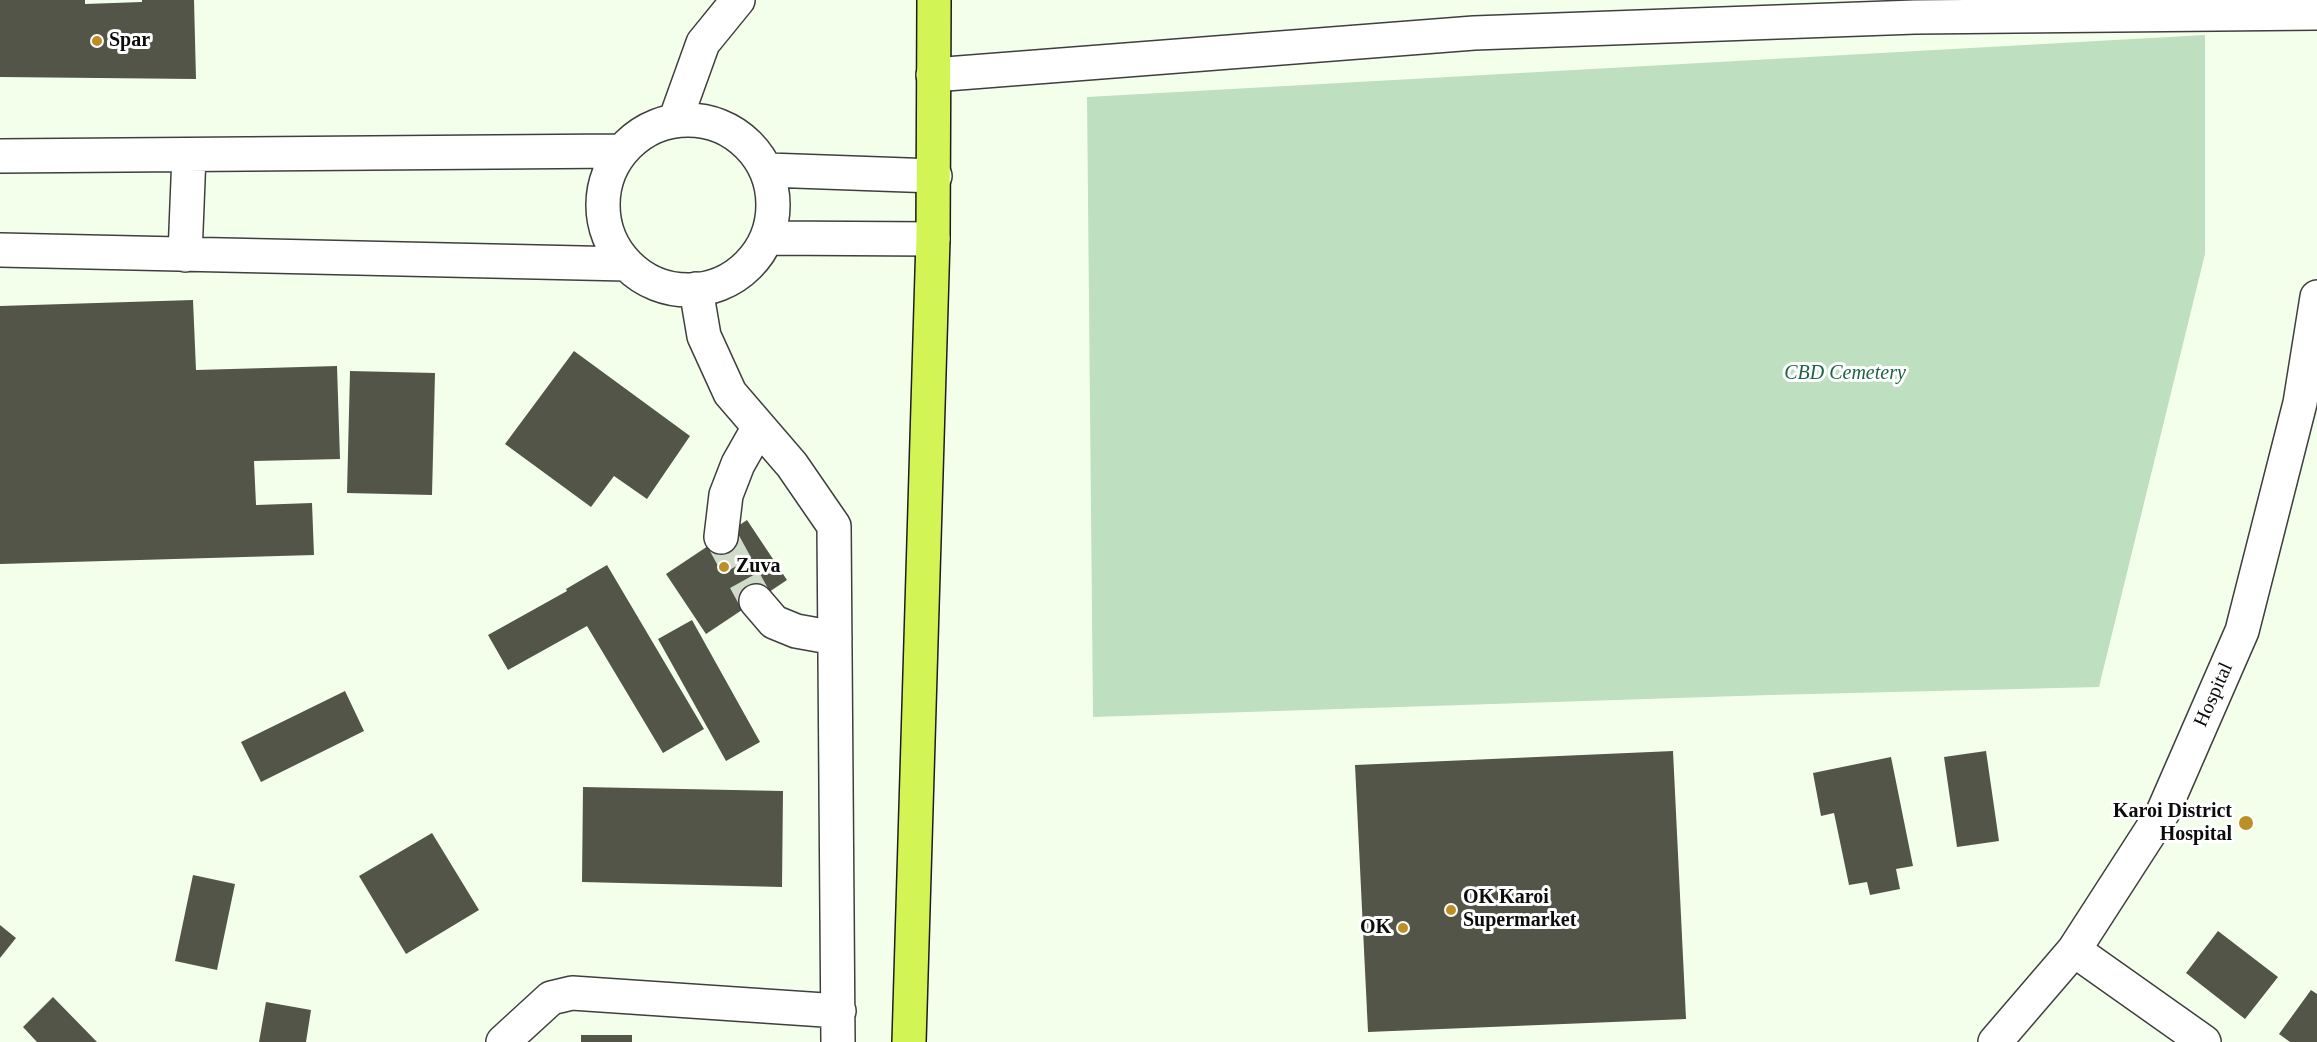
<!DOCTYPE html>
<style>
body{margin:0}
canvas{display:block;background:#f4ffeb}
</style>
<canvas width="2317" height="1042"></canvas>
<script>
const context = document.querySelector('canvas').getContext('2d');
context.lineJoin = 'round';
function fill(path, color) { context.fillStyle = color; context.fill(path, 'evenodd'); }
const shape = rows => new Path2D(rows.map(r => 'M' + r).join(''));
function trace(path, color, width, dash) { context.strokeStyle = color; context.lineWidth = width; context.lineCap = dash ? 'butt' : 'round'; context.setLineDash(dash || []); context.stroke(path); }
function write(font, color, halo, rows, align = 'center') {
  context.font = font + ' Georgia,serif'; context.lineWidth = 6; context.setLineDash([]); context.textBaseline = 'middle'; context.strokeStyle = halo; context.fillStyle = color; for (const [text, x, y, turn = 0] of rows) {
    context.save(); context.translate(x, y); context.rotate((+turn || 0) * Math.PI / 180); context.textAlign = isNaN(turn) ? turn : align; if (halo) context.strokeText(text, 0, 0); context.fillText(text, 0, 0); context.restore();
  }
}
const cemetery = shape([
 [2205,35,2205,254,2099,687,1770,695,1093,717,1087,97]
]);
const building = shape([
 [0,0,85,0,85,4,142,2,142,0,194,0,196,79,0,77],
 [193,300,196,370,337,366,340,459,254,461,256,505,312,503,314,555,0,564,0,306],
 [574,351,690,436,647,499,614,476,591,507,505,444],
 [350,371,435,373,432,495,347,493],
 [747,520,787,580,706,634,666,574],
 [607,565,704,729,663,753,587,626,508,670,488,635,567,591,566,589],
 [692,620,760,742,726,761,658,639],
 [345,691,364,731,261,782,241,742],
 [1673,751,1686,1019,1368,1032,1355,765],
 [1986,751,1999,841,1957,847,1944,757],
 [1891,757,1913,866,1896,869,1900,889,1870,895,1867,882,1849,885,1834,813,1821,816,1813,773],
 [583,787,783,791,782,887,582,882],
 [432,833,479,910,406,954,359,876],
 [193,875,235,884,217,970,175,961],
 [0,925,16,938,0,958],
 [2218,931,2278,977,2245,1019,2186,973],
 [2311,990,2317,994,2317,1042,2290,1042,2279,1034],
 [53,997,97,1042,37,1042,23,1027],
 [266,1002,311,1010,306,1042,259,1042],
 [581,1035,632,1035,632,1042,581,1042]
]);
const minorTunnel = shape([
 [721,537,756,601]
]);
const minor = shape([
 [933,75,1474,33,1915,17,2317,13],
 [676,118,703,43,738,0],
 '603 205a85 85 0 1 1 170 0a85 85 0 1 1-170 0Z',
 [0,156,620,151],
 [768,170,935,176],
 [768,238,933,239],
 [0,250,626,264],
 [185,255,189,155],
 [696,289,704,336,730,393,792,465,834,526,838,1042],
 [721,537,726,495,738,464,759,427],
 [756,601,774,622,796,631,835,638],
 [2074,950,2204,1042],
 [503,1042,551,998,572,993,839,1011],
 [1995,1042,2074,950,2163,812,2242,631,2300,403,2317,297]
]);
const highway = shape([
 [909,1042,933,239,934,0]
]);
const markers = [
 [97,41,6,"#bb8f25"],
 [724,567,6,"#bb8f25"],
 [2246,823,8,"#bb8f25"],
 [1451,910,6,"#bb8f25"],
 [1403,928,6,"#bb8f25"]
];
const poiNames = [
 ["Spar",109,41],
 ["Zuva",736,567],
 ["Karoi District",2232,812,"right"],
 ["Hospital",2232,835,"right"],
 ["OK Karoi",1463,898],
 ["Supermarket",1463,921],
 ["OK",1391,928,"right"]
];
const parkNames = [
 ["CBD Cemetery",1845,374]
];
const streetNames = [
 ["Hospital",2214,695,-66]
];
fill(cemetery, '#bee0c0');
fill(building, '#535549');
trace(minorTunnel, '#d1dbca', 33, [33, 16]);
trace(minor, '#3f3f3f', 36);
trace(highway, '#1d1d1d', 36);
trace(minor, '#fff', 33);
trace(highway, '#d2f455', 33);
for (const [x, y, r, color] of markers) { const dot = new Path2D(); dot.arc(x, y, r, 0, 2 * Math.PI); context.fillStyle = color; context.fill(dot); trace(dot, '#fff', 2); }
write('bold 20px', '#0c0c0c', '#fff', poiNames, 'left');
write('italic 20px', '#1d6343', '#fff', parkNames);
write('20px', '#0c0c0c', '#fff', streetNames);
</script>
